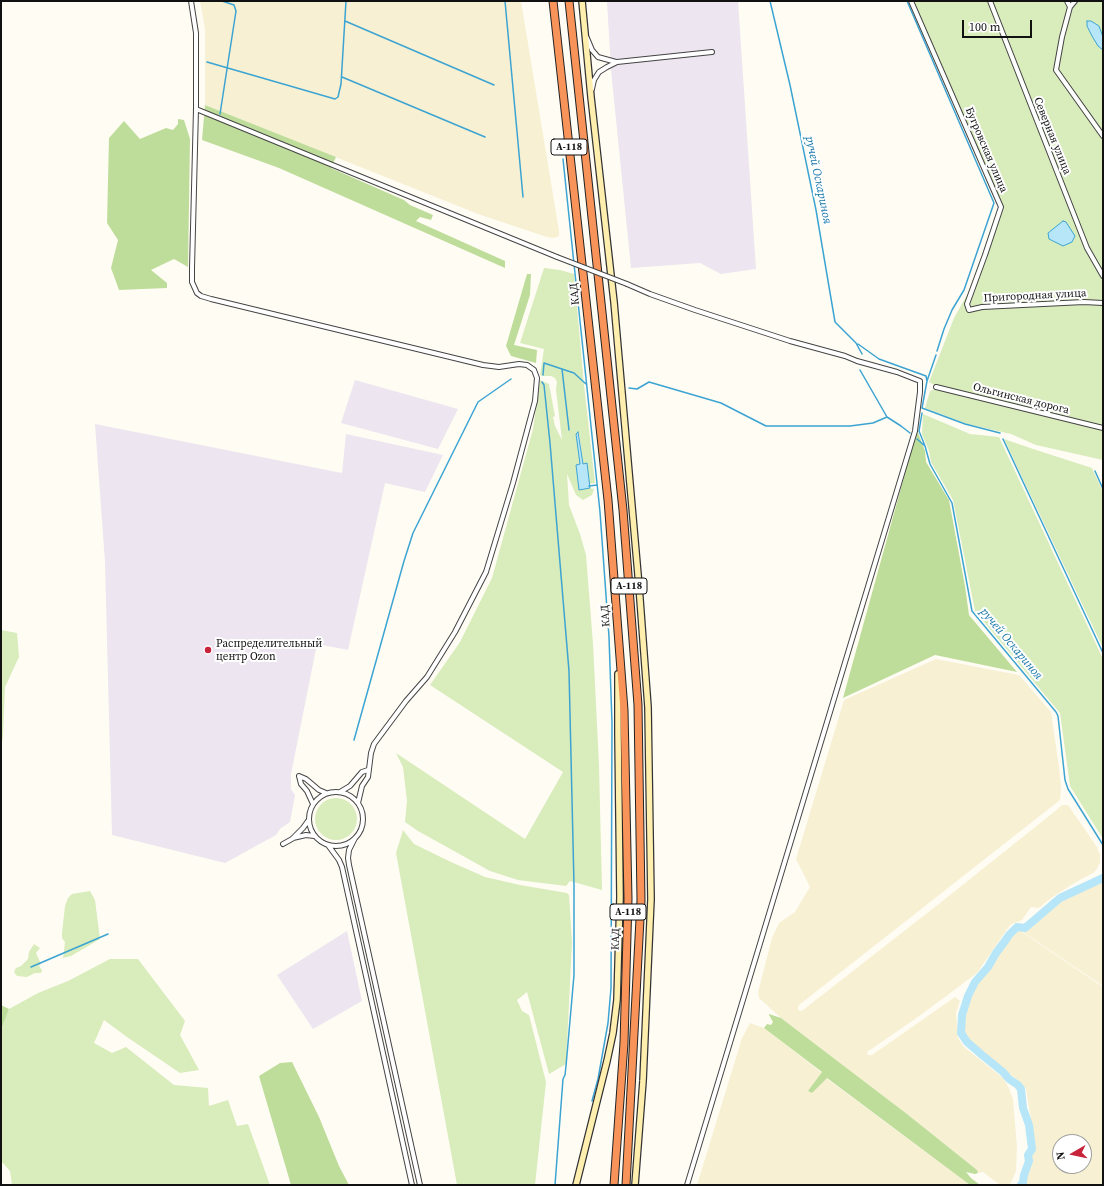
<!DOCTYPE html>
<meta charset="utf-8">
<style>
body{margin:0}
#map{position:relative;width:1104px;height:1186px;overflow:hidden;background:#fffcf4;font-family:"Source Serif 4",serif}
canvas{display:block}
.frame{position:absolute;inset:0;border:2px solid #111;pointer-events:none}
.north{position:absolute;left:1052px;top:1134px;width:40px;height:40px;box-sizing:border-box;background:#fff;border:1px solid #a0a0a0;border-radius:50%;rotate:261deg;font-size:11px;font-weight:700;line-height:16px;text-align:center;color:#111}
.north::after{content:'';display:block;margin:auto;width:14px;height:18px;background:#c7233a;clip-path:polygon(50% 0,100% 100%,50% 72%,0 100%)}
.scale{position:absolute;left:962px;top:20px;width:70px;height:18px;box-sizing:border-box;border:2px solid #111;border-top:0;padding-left:5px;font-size:12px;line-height:14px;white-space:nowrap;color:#111;-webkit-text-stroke:3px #fff;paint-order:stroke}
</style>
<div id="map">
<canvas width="1104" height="1186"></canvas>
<div class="frame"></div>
<div class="north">N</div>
<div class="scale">100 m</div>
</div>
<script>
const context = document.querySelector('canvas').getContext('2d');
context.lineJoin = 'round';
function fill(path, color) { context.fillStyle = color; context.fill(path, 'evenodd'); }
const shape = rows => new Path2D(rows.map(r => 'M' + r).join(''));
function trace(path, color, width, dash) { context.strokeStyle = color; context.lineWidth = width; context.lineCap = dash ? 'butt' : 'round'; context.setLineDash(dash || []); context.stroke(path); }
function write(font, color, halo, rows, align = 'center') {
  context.font = font + ' "Source Serif 4",serif'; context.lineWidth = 4; context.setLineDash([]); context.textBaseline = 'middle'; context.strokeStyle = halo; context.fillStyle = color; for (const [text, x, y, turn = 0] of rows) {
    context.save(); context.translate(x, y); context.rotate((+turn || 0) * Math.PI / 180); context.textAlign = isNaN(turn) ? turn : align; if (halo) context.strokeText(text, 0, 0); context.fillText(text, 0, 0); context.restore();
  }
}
const industrial = shape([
 [607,1,738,1,756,269,721,274,700,263,631,268,611,70],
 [355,380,458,409,438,449,341,423],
 [95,424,342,473,346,434,443,455,425,492,385,483,348,650,317,644,291,774,291,789,295,795,290,822,280,829,276,835,225,863,112,835,105,562],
 [347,931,362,1001,313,1029,277,975]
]);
const farmland = shape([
 [200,1,521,1,559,231,559,236,554,238,547,237,478,214,205,105,205,29],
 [936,659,1019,675,1051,712,1059,767,1061,788,1060,800,799,1005,798,1008,798,1010,801,1011,803,1010,940,903,1054,812,1062,805,1068,805,1097,847,1100,855,1100,862,1097,869,1093,873,1076,882,1051,898,1039,908,1031,907,1022,920,1010,925,977,973,918,1017,867,1052,868,1055,872,1055,955,997,960,1001,956,1013,958,1038,964,1047,1003,1078,1009,1088,1013,1099,1017,1147,1016,1171,1011,1183,1007,1185,1000,1185,983,1172,978,1173,977,1170,907,1114,781,1018,759,998,758,992,772,938,779,923,795,912,810,887,796,859,844,700],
 [1103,882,1103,986,1023,932,1052,909,1061,900],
 [1019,930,1103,987,1103,1185,1025,1185,1034,1147,1034,1135,1030,1114,1026,1089,1019,1081,978,1051,971,1043,963,1030,965,1011,975,987,981,978,990,969,1006,944],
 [1060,1142,1084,1142,1084,1166,1060,1166],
 [750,1023,764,1028,822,1073,808,1091,812,1093,826,1078,970,1185,697,1185,742,1038]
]);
const green = shape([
 [909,1,1103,1,1103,460,1036,445,1011,434,967,424,925,408,930,391,935,389,936,386,929,382,954,318,968,293,999,207],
 [544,268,560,270,574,274,584,385,595,483,589,484,587,464,583,464,579,434,576,434,580,464,576,465,579,489,590,488,594,489,592,495,583,500,576,495,567,474,569,505,580,534,586,555,593,644,599,765,602,890,570,881,566,886,518,880,490,871,418,831,405,822,407,801,403,767,396,753,525,839,563,772,430,685,460,642,492,578,533,429,540,380,549,384,555,416,553,417,555,426,562,440,556,390,557,382,555,378,551,376,543,376,540,375,544,349,520,343],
 [923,414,970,434,999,437,1103,659,1103,839,1070,786,1060,713,975,611,953,500,931,462,929,451,922,434],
 [1004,439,1033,449,1092,468,1103,492,1103,648],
 [1,630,17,633,19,657,5,687,3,736,1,748],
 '315 819a21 21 0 1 1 42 0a21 21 0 1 1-42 0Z',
 [403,830,414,844,451,862,485,877,520,885,567,893,569,895,572,942,566,1064,549,1074,527,992,517,1000,522,1011,529,1015,546,1082,535,1185,457,1185,396,853],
 [90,891,95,900,100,939,71,956,63,958,65,942,62,938,62,933,65,906,68,898,72,894],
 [34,944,40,948,36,953,41,964,39,966,42,970,41,973,35,973,27,977,17,976,14,972,16,968,21,966,28,959,29,952],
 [110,959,138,959,185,1021,180,1035,199,1070,180,1073,127,1037,104,1020,94,1043,112,1053,126,1047,174,1085,208,1088,209,1106,228,1100,237,1126,248,1124,270,1185,12,1185,10,1171,1,1161,1,1030,9,1009,38,993,68,981]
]);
const forest = shape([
 [205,105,336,157,331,168,404,200,410,205,433,215,431,220,420,217,416,221,505,261,505,268,279,168,202,140],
 [178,119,184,120,190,139,188,267,174,259,151,270,167,283,167,288,119,290,111,268,118,240,107,223,109,138,124,121,140,139,166,128,173,130,178,124],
 [527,274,531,274,530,295,514,345,537,350,536,363,511,356,506,346],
 [917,430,925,451,926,462,949,500,965,586,969,615,1017,672,935,655,843,698],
 [1,1005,9,1009,1,1030],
 [769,1014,781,1018,907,1114,977,1170,978,1173,975,1174,966,1172,971,1178,980,1185,970,1185,827,1078,812,1093,808,1091,822,1072,764,1028,767,1024,771,1025,773,1022,769,1015],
 [292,1062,319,1117,339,1166,349,1185,291,1185,259,1076,280,1063]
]);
const water = shape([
 [1087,21,1091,21,1099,26,1103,37,1103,50,1098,46,1092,36,1087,26,1087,21],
 [1063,221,1066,222,1075,236,1072,242,1063,246,1049,239,1048,233,1063,221],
 [578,432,583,464,587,463,590,488,579,490,576,465,580,464,576,434,578,432]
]);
const stream = shape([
 [505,1,523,197],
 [770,1,790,85,816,210,835,322,856,343,862,354],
 [907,1,994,203,964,290,952,310,944,329,937,351],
 [345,21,494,85],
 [207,62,335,99,338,97,341,84,346,1],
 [342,77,485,137],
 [220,114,236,11,234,5,222,1],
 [563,159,600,512,609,637,612,723,611,988,608,1023,598,1079,592,1101],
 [858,344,879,359,926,376,927,381,936,355],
 [562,369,569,430],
 [860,370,887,417,901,426,910,433],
 [543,375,544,363,574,373,586,384],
 [927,381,922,408,965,424,1000,433],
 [542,382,544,385,550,443,569,671,574,885,574,975,566,1066,565,1075,563,1079,555,1185],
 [629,388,637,389,649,382,721,403,766,426,850,426,873,423,887,417],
 [917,439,925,446,919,431,922,413],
 [1003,439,1103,653],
 [925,446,930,464,952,503,972,611,1056,712,1058,716,1065,780,1068,789,1103,845],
 [1095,471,1103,489],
 [589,486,597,485],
 [354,740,404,561,413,533,478,402,511,379],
 [31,967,108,934]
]);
const river = shape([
 [1021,1185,1023,1182,1024,1175,1029,1161,1028,1155,1032,1149,1029,1125,1023,1108,1021,1089,1018,1085,1009,1079,1003,1072,982,1055,967,1042,961,1033,962,1015,968,996,975,982,988,967,996,953,1005,941,1009,935,1017,927,1025,928,1060,898,1103,878]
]);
const street = shape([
 [191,1,196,33,196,109,192,268,192,282,197,293,201,296,211,299,483,365,499,367,519,364,527,365,534,370,537,378,535,401,513,483,486,572,455,632,427,677,406,701,374,744,371,753,368,777,362,786,358,803],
 [911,1,1001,207,985,255,967,304,969,310,982,307,1084,302,1103,303],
 [990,1,1087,248,1103,276],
 [1067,1,1070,7,1062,37,1056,70,1103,136],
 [1070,7,1075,1],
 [587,38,592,50,598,57,616,62],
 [592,89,594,80,599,72,607,67,617,62,712,52],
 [196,109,557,257],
 [627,284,650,294,695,310,790,341,845,356,857,361,897,372,920,381,920,392,915,431,687,1185],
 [936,387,1103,428],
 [299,776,306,779,319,790,326,793],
 [299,776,301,784,307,791,313,804],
 '309 819a27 27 0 1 1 54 0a27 27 0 1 1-54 0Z',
 [340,792,350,786,362,772,368,770],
 [293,838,306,835,314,836],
 [355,838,349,850,348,858,349,865,420,1185],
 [283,844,292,839,303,828,308,821],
 [328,845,339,860,342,867,412,1185]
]);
const secondary = shape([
 [582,1,591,97,614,302,639,586,648,707,651,899,643,1081,635,1185],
 [576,1185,607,1061,613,1033,617,1000,620,897,618,734,618,674]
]);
const highway = shape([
 [553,1,608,500,624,710,628,899,624,1043,614,1185],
 [569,1,623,510,638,705,641,900,626,1185]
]);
const streetBridge = shape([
 [557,257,627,284]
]);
const markers = [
 [208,650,4,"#c7233a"]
];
const shields = [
 [569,147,36],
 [629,586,36],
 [628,912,36]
];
const shieldNames = [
 ["А-118",569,147],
 ["А-118",629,586],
 ["А-118",628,912]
];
const streetNames = [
 ["Северная улица",1052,136,68],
 ["Бугровская улица",986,150,67],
 ["КАД",575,294,-96],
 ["Пригородная улица",1035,296,-3],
 ["Ольгинская дорога",1021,399,14],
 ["КАД",606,616,-94],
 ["КАД",616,939,-88]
];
const poiNames = [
 ["Распределительный",216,644],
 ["центр Ozon",216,657]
];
const waterNames = [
 ["ручей Оскариноя",818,180,78],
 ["ручей Оскариноя",1011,644,50]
];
fill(industrial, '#ede5ef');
fill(farmland, '#f7f0d3');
fill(green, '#d9ecbc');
fill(forest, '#bfdd9a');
fill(water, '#b7e6f8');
trace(water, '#3ca4d2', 1);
trace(stream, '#3ca4d2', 1.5);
trace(river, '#b7e6f8', 8);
trace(street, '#444', 6);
trace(secondary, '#333', 8);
trace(highway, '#222', 9);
trace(street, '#fff', 4);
trace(secondary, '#ffefaf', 5.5);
trace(highway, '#f89359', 7);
trace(streetBridge, '#444', 6, []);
trace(streetBridge, '#fff', 4);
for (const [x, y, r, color] of markers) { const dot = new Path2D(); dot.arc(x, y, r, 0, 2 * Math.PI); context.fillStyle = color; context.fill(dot); trace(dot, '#fff', 1.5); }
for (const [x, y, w] of shields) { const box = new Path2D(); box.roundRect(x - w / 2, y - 8, w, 16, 3); context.fillStyle = '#fff'; context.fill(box); trace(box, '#111', 1); }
write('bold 10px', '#111', null, shieldNames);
write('11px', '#111', '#fff', streetNames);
write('11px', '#111', '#fff', poiNames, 'left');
write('italic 12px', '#1475a8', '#fff', waterNames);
</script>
